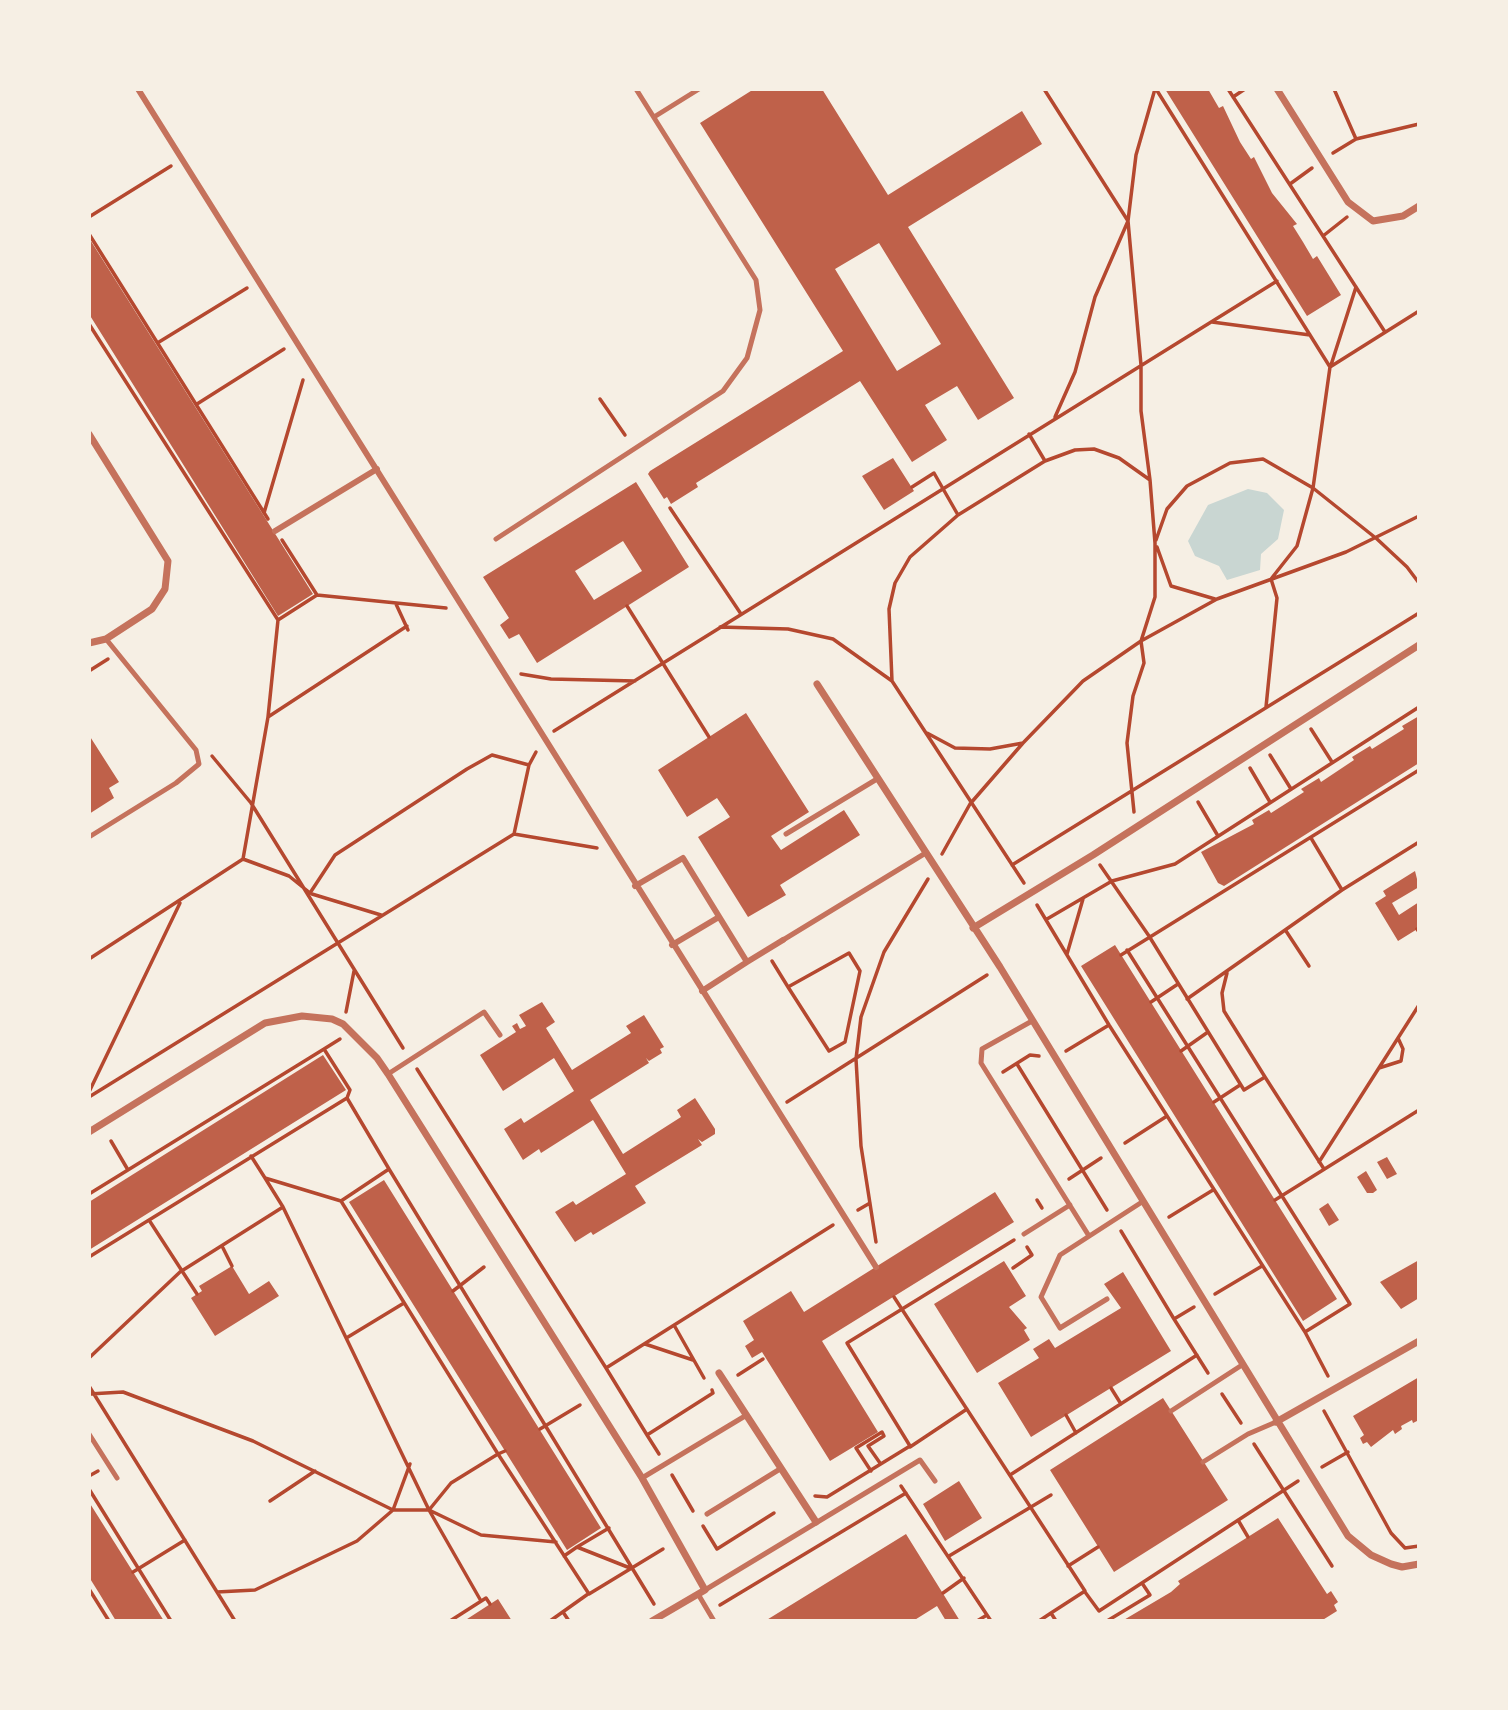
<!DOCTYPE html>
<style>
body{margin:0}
#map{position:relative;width:1508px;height:1710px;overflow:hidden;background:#f6efe4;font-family:Quicksand,sans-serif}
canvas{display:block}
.frame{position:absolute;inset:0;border:91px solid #f6efe4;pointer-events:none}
</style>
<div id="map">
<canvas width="1508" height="1710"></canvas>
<div class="frame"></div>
</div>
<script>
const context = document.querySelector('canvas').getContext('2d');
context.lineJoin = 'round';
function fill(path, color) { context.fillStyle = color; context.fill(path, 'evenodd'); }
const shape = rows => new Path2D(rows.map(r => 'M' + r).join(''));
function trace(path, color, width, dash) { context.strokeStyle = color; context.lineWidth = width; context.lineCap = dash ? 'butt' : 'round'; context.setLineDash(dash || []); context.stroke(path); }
const water = shape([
 [1248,489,1267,493,1284,510,1278,539,1261,554,1260,570,1227,580,1219,566,1195,556,1188,541,1208,505]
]);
const building = shape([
 [754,89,822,89,888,195,1022,111,1042,144,908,227,1014,398,978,420,957,386,925,405,947,440,912,462,860,381,696,483,698,487,671,504,667,497,664,499,648,474,650,471,843,351,700,123],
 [879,243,941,344,897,371,835,269],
 [1165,89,1208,89,1219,108,1223,106,1240,142,1251,159,1254,157,1272,193,1297,224,1293,226,1303,242,1313,259,1317,256,1341,295,1307,316],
 [89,238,313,594,278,616,89,314],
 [893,458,914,491,884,510,862,476],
 [636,482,689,567,537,663,519,634,509,639,500,625,509,618,483,577],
 [623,541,642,571,594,600,575,571],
 [746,713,809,812,771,836,781,850,844,810,860,835,780,885,786,895,748,917,698,837,730,817,717,798,687,817,658,770],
 [1419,716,1419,763,1224,886,1218,883,1201,852,1254,824,1252,820,1269,810,1271,813,1304,792,1301,789,1319,778,1321,782,1354,760,1352,757,1370,746,1372,749,1404,729,1402,726],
 [89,735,119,782,109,788,114,798,89,814],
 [1415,871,1419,887,1392,903,1399,915,1419,902,1419,928,1398,941,1375,903,1386,896,1383,891],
 [1115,945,1337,1299,1303,1321,1081,966],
 [542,1002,555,1022,546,1028,572,1070,631,1033,626,1026,644,1015,664,1047,660,1049,662,1053,649,1061,646,1058,649,1063,590,1100,623,1154,681,1117,677,1110,695,1098,715,1129,715,1134,702,1142,698,1139,702,1145,635,1186,646,1203,593,1235,591,1232,575,1242,555,1212,573,1201,576,1205,626,1174,593,1120,541,1153,539,1149,523,1160,504,1129,521,1118,524,1123,574,1091,554,1058,503,1091,480,1055,516,1032,512,1026,517,1023,520,1029,526,1026,519,1015],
 [323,1055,346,1090,89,1250,89,1202],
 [1387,1157,1397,1174,1387,1179,1377,1162],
 [1366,1171,1377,1190,1373,1193,1367,1193,1357,1177],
 [384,1180,601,1528,567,1550,349,1202],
 [995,1192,1014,1222,822,1341,878,1432,830,1461,762,1352,752,1358,745,1346,754,1340,743,1321,791,1291,804,1312],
 [1328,1203,1339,1220,1329,1226,1319,1209],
 [1419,1260,1419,1298,1401,1309,1380,1282],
 [1004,1261,1026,1296,1009,1307,1027,1328,1024,1330,1030,1340,977,1373,934,1304],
 [232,1266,249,1294,269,1281,279,1296,215,1336,191,1298,202,1291,199,1286],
 [1123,1272,1171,1351,1031,1437,998,1383,1039,1358,1033,1349,1049,1339,1055,1348,1121,1308,1104,1284],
 [1419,1377,1419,1420,1413,1423,1412,1420,1401,1426,1402,1429,1395,1434,1393,1430,1371,1447,1367,1442,1363,1444,1360,1438,1364,1435,1353,1416],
 [1163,1398,1228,1500,1114,1572,1050,1470],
 [959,1481,982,1518,945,1541,923,1504],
 [89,1502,123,1556,164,1621,116,1621,99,1593,89,1577],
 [1278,1518,1327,1594,1331,1591,1338,1602,1334,1605,1337,1611,1321,1621,1122,1621,1171,1592,1180,1584,1178,1581],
 [906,1534,960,1621,946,1621,937,1606,913,1621,765,1621],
 [498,1599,512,1621,464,1621]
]);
const path = shape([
 [1044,89,1128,221,1141,365,1141,411,1150,480],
 [1156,89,1330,367,1313,488,1297,546,1271,579,1277,598,1266,707],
 [1228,89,1385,332],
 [1233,97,1245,89],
 [1356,139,1419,124],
 [1333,153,1356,139,1334,89],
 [1290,184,1312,168],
 [89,217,171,166],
 [89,234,268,519],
 [1323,236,1347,217],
 [1212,322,1310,335],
 [89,324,278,620,268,717,243,859,89,959],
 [159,342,247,288],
 [1331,365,1356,287],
 [1330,367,1419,311],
 [600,399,625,435],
 [197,404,284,349],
 [1055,417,1075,372,1095,297,1128,221,1136,155,1155,89],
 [1029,434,1045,461],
 [912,487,934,473,958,515],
 [670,508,741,614],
 [264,513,303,380],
 [282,540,317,595,446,608],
 [1156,540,1167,509,1187,486,1230,463,1263,459,1313,488,1377,539,1407,567,1419,583],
 [1157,547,1171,586,1215,599],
 [396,604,408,630],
 [627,606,709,737],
 [278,620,317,595],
 [720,627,788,629,833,639,892,681,1024,883],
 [89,671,108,659],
 [521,674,551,679,635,681],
 [892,681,889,609,895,583,910,557,958,515,1045,461,1075,450,1094,449,1119,458,1150,480,1155,543,1155,597,1141,641,1144,663,1133,696,1127,743,1134,812],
 [268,717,407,626],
 [1311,729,1332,762],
 [554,731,1277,281],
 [927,733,955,748,990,749,1023,743],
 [1270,755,1291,789],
 [212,756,251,803,403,1048],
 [1250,768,1270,802],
 [1198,802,1218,836],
 [514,834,529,765,536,752],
 [1311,838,1342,890],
 [942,854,970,804,1023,743,1083,681,1141,641,1217,599,1346,552,1419,516],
 [243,859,289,876,310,893,335,855,467,769,492,755,529,765],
 [1012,865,1419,613],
 [1100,865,1149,936,1244,1090,1265,1077,1324,1169],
 [312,894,381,915],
 [1037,905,1109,1025,1305,1332,1328,1376],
 [1047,919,1112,881,1175,864,1419,707],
 [1417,929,1419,932],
 [1286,931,1309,966],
 [1127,950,1350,1304,1305,1332],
 [1067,954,1083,899],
 [1121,955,1419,770],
 [772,961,788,987,829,1051,845,1042,860,971,849,953,788,987],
 [1227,973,1222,993,1224,1011,1265,1077],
 [1187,999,1342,890,1419,842],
 [1151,1002,1178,984],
 [346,1012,354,971],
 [324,1049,340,1039],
 [1066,1051,1109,1025],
 [1181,1051,1208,1032],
 [1017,1064,1107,1210],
 [1379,1068,1401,1061,1403,1049,1398,1038],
 [417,1069,606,1368,833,1225],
 [1003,1072,1030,1055,1039,1056],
 [89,1092,180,903],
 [89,1097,514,834,597,848],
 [787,1102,987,975],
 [1214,1102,1240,1085],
 [111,1141,128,1170],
 [1125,1143,1167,1116],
 [251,1156,265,1178],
 [1319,1162,1419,1005],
 [1069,1179,1101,1158],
 [89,1194,324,1049,350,1090,347,1098],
 [1037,1200,1042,1208],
 [1275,1200,1419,1110],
 [341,1201,498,1454,505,1451],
 [283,1207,429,1510,481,1601],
 [858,1210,870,1203],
 [1169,1217,1213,1190],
 [149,1220,197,1294],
 [1121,1231,1174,1319],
 [876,1242,861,1146,856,1059,861,1017,884,952,928,879],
 [223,1248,232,1266],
 [89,1257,347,1098,389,1169],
 [1013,1268,1032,1255,1027,1247],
 [453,1291,484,1267],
 [1215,1294,1262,1266],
 [894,1297,1085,1591,1051,1613,1056,1621],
 [1194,1307,1174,1319,1208,1373],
 [674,1325,704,1378],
 [348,1337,404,1303],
 [645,1344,693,1360],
 [89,1358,180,1272,283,1207,265,1178,341,1201,389,1169,654,1604],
 [606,1368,647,1435,713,1393,712,1390],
 [738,1375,763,1359],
 [89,1386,217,1592,255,1590,357,1541,393,1510,429,1510,481,1535,556,1542],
 [1111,1388,1121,1404],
 [89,1394,123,1392,253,1441,393,1510,410,1464],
 [1222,1394,1241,1423],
 [1324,1411,1391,1533,1405,1548,1419,1546],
 [1066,1415,1076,1433],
 [540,1429,580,1405],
 [647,1435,659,1454],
 [1254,1444,1332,1566],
 [910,1447,967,1409],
 [856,1448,882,1432,884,1436,868,1446,880,1463],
 [856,1448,871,1471],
 [1322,1467,1348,1452],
 [672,1475,693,1511],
 [1010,1475,1197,1355],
 [89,1476,98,1471],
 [901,1486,991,1621],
 [89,1489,171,1621],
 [815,1496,827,1497,910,1446,847,1343,1014,1240],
 [270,1501,315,1471],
 [429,1510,451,1483,498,1454,589,1594,663,1549],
 [1238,1520,1248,1537],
 [703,1526,717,1549,774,1513],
 [577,1547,609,1528],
 [564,1556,577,1547,630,1568],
 [949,1556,1051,1495],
 [1068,1566,1098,1547],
 [133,1572,185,1540],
 [89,1589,109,1621],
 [217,1592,235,1621],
 [1085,1592,1099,1611,1298,1481],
 [943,1593,964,1578],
 [720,1605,906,1493],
 [563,1612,569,1621],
 [450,1621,486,1598,490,1604],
 [550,1621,588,1594],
 [977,1621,987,1615],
 [1039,1621,1051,1613],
 [1107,1621,1150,1595,1142,1583]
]);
const service = shape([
 [654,117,699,89],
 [496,539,723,391,747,358,760,310,756,280,636,89],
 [786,834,877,779],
 [89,837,176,783,199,764,196,750,106,639],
 [783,940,924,854],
 [1032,1021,982,1049,981,1063,1089,1236],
 [388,1074,484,1012,500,1035],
 [1024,1234,1070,1205],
 [1107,1299,1060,1328,1041,1297,1060,1255,1142,1202],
 [1171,1411,1242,1365],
 [89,1434,117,1478],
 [1203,1462,1248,1434,1276,1422],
 [642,1478,745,1416],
 [707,1514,780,1469],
 [705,1590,920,1460,935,1481],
 [698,1594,714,1621]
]);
const pedestrian = shape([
 [138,89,876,1267],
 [275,531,377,469],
 [635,886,683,858,747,962,783,940],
 [672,945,719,917],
 [702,991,747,962]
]);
const minor = shape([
 [1277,89,1348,202,1373,221,1403,216,1419,206],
 [89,434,168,561,165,589,152,609,106,639,89,643],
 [817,684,1000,967,1348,1536,1371,1555,1391,1564,1402,1567,1419,1564],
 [973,928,1093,855,1419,645],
 [89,1132,265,1023,302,1016,332,1019,343,1024,377,1058,388,1074,642,1478,705,1590,652,1621],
 [719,1373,816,1522],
 [1276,1422,1419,1341]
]);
fill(water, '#c9d6d2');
fill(building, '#bf614a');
trace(path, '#b5482f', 3.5);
trace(service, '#c5725c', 5);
trace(pedestrian, '#c5725c', 6);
trace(minor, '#c5725c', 7);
</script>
